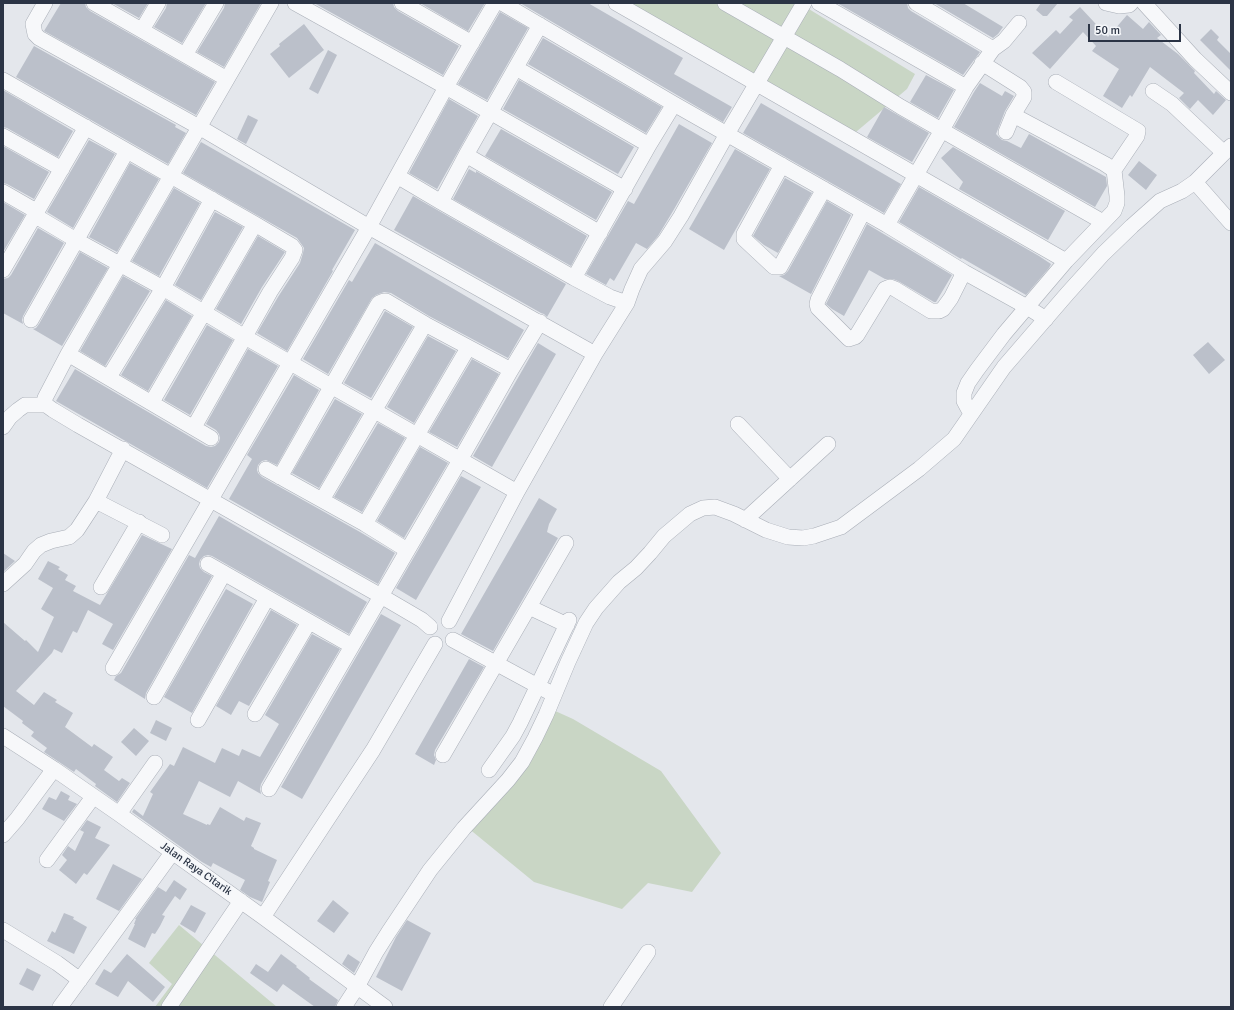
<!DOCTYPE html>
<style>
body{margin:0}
#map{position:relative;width:1234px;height:1010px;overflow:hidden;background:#e4e7ec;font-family:Signika,sans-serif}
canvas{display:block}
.frame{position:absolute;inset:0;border:4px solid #2b3445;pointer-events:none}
.scale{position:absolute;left:1088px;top:24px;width:93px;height:18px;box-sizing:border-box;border:2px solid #2b3445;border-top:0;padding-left:5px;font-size:12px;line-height:14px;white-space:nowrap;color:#2b3445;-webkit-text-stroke:3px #f4f6f9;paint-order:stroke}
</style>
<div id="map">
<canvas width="1234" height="1010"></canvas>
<div class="frame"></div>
<div class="scale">50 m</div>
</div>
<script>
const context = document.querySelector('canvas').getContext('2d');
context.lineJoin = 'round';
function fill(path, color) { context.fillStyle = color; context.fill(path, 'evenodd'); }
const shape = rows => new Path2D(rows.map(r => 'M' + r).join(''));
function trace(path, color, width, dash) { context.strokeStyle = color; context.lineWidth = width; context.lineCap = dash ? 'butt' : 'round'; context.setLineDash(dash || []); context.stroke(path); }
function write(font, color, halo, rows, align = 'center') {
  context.font = font + ' Signika,sans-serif'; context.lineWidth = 3; context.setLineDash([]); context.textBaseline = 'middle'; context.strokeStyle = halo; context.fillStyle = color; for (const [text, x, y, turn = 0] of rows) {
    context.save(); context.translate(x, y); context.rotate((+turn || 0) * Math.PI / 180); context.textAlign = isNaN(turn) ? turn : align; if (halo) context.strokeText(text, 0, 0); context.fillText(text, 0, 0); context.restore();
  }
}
const green = shape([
 [619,3,799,3,915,74,907,89,850,137],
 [553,710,573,719,661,771,721,853,692,892,648,883,622,909,534,882,462,823,521,756],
 [179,925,277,1007,155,1007,172,984,149,963]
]);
const building = shape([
 [61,3,85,3,86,7,90,11,215,82,196,115,44,31],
 [112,3,148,3,139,18],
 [167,3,206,3,182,43,154,27,166,8],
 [225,3,261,3,224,67,197,52,224,8],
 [314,3,393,3,394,7,398,11,459,46,443,75],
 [420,3,485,3,468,31],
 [520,3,588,3,683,58,674,74,732,107,723,122],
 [837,3,907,3,908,8,911,11,980,52,963,75],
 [934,3,963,3,1003,27,998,34,993,38],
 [1041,3,1058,3,1047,16,1043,16,1036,10],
 [1080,7,1108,37,1127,15,1143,29,1149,22,1161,35,1157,38,1178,54,1195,71,1194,73,1214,94,1216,91,1226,100,1213,115,1198,100,1190,109,1179,98,1184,93,1150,67,1132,97,1130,95,1122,108,1103,96,1119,69,1092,51,1096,46,1083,32,1050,69,1032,53,1056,30,1060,34,1073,20,1069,17],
 [500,12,528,28,487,100,458,84],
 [304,24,324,50,289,78,270,54,280,46,279,44],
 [1211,29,1219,37,1217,40,1231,54,1231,71,1200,40],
 [543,38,662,107,646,133,528,64],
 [34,46,176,125,175,127,186,133,168,164,16,77],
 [328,50,337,55,318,94,309,89],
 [926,75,954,90,938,118,910,102],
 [519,80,634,147,618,174,503,109],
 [980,83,1002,96,1005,91,1014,96,1005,111,998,129,996,134,1002,140,1007,141,1021,148,1029,134,1106,177,1107,186,1095,207,954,127,974,92],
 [3,90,73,131,58,157,7,128,3,127],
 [449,99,478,116,437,189,409,173],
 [761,103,901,184,884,213,743,133],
 [884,107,929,133,912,162,867,137],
 [248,115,258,120,246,144,237,139],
 [679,124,712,143,673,211,658,236,647,249,636,243,614,281,610,278,606,285,586,274,628,201,634,204],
 [501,129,612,192,596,220,485,156],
 [89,140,115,154,73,228,47,212],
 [201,142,355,230,332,270,333,271,287,351,257,333,278,297,300,263,303,253,304,248,302,245,297,238,183,173],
 [3,146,49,172,34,199,7,184,3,183],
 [953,147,1065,211,1048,240,959,189,963,182,941,158],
 [735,149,770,169,724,250,689,229],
 [1139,161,1157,175,1146,190,1128,175],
 [130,163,159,179,117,252,89,237],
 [469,169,476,173,476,171,587,236,571,266,453,199],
 [785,178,812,193,778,253,764,245,753,236],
 [919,187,1039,256,1051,264,1049,268,1026,295,962,258,961,259,899,222],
 [174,188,200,203,159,276,132,261],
 [413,196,566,284,547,317,544,314,541,313,394,230],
 [827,201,851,215,811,294,779,276,784,275,788,271],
 [3,202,25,215,3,252],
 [215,212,243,227,201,300,175,285],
 [867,224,952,275,936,302,934,302,898,281,893,279,885,279,869,270,844,316,832,309,826,304],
 [38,228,64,243,23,316,22,320,23,324,3,313,3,279,8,278,11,275],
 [258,236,285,252,262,287,241,324,216,309],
 [375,243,524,330,508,358,429,316,391,293,384,292,376,295,372,298,328,374,303,359,349,280,352,282],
 [80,252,108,268,62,346,33,329,36,328,39,324],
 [123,276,150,291,105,366,80,351],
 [166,300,192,316,148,391,121,375],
 [385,311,413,327,371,398,344,383],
 [207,325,233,340,190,415,164,400],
 [428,336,456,351,414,423,387,407],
 [1208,342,1225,360,1209,374,1193,355],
 [538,343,556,354,492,467,473,456],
 [248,349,278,366,207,488,56,401,75,369,206,446,211,447,215,446,219,442,220,438,219,434,216,430,206,424],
 [472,359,499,374,457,447,429,432],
 [294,375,319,390,277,465,266,460,262,461,258,465,257,470,258,473,262,477,360,532,395,553,378,584,229,499,252,459,247,455],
 [335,399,362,414,319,488,292,473],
 [378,423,405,438,362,512,334,497],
 [420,447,448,463,404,538,377,521],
 [461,476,481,487,416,600,396,588],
 [539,498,557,509,549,524,547,532,558,538,493,651,461,634],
 [219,516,367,602,349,634,212,556,208,555,204,556,200,560,199,564,200,568,204,572,212,576,146,693,145,699,114,680,116,676,121,673,189,555,195,558],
 [142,535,172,549,113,650,102,644,113,624,88,610,77,633,73,631,62,653,54,649,52,653,16,691,34,705,44,692,57,700,55,702,73,713,65,727,92,747,94,744,113,757,104,770,119,781,122,778,130,783,117,802,95,786,96,784,76,769,74,772,44,752,47,748,31,736,34,732,22,723,23,721,3,706,3,622,25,641,26,640,38,652,54,617,41,609,53,588,38,579,48,561,60,567,58,569,68,575,65,580,76,586,73,591,100,605],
 [3,553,15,561,3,572],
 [226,589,253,604,192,713,164,697],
 [271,610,297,625,249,706,239,701,231,715,216,706],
 [381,614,401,625,302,799,281,787],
 [312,634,340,649,261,784,260,789,261,794,238,781,230,797,199,781,183,814,207,825,207,824,210,825,220,807,244,821,246,817,261,823,251,846,254,848,254,849,277,860,268,881,270,882,262,902,250,897,240,890,245,880,213,863,211,867,202,862,132,812,134,809,143,816,153,794,150,792,170,764,174,766,183,747,215,763,222,748,239,756,242,749,260,757,279,724,265,715],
 [469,659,484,667,435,750,434,755,436,760,434,765,415,754],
 [156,720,172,728,166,741,150,733],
 [134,728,149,741,136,756,121,742],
 [61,791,70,796,68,800,77,804,64,821,42,809,49,797,56,800],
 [87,820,101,827,95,838,110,845,87,875,84,873,76,884,59,870,67,860,62,855,68,846,75,851,84,832,80,830],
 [113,864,142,879,119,911,96,899],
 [174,880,187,889,180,900,175,896,162,915,165,916,160,926,155,934,152,933,145,948,128,939,135,924,134,924,136,919,135,919,158,887,166,892],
 [333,900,349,913,334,933,317,921],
 [191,905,206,913,195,933,180,924],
 [64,913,74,917,73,919,87,927,74,954,47,941,52,931,55,933],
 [407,920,431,933,402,991,376,977,396,937],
 [127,954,165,987,153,1002,128,981,118,997,95,984,104,969,111,973],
 [281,954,297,966,296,967,310,978,309,979,338,1000,335,1007,315,1007,283,984,277,992,250,973,256,964,268,972],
 [348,954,360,962,354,973,342,964],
 [27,968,41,975,33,991,19,984]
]);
const minor = shape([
 [45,3,33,24,35,34,39,38,199,127,369,227,595,354],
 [94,3,227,79],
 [271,3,68,354,45,398,45,402,46,405,53,410,78,425,381,596,422,620,430,627],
 [295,3,446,87,625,189],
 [402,3,472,43],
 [502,3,674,104,887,225,964,272,1027,307,1046,319],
 [616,3,1066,261],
 [725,3,840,69,901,107,1103,222],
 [819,3,966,87],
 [916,3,993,49],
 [1106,3,1119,6,1129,5,1131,3],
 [1144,3,1195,59,1231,93],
 [142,30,158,3],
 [185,55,216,3],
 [982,63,1020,87,1024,92,1024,97,1013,115,1006,132],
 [516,68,649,145],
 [3,80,255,224,292,246,295,250,292,258,270,292,194,427],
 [1153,91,1172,104,1224,153],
 [1013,115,1105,164,1114,170,1137,136,1138,131,1056,82],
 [3,136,62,169],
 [466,155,600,233],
 [782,165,744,234,744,239,774,267,780,267,824,189],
 [397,176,441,202,574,278,610,297,627,303],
 [1195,182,1231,223],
 [3,192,36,211],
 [441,202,466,155,540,25],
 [863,212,818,300,817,304,818,308,849,339,855,337,857,335,885,289,890,287,895,289,931,311,939,311,943,309,951,298,964,272],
 [34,215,76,240,163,288,245,337,517,492],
 [887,225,942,130,966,87,993,49,1004,41,1019,23],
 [3,270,86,127],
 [574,278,649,145,674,104],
 [31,320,127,151],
 [425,324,511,370],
 [68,354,211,438],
 [109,377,163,288,212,199],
 [152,402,255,224],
 [971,414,964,401,964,393,968,383,977,370,1004,334,1066,261,1114,211,1117,203,1117,196,1114,170],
 [738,424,790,479],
 [3,427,10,417,18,410,25,405,46,405],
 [266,469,365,524,407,550],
 [280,477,377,306,379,303,384,301,386,301,425,324,322,500],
 [96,501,162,535],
 [745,520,828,444],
 [365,524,468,348],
 [208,564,352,646],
 [3,584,25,564,34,551,41,545,51,541,69,537,77,530,96,501,123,449],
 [101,587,139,522],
 [529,607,567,625],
 [449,621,517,492,595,354,627,303,632,289,641,269,665,241,681,216,727,134,804,3],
 [453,640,547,691],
 [113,668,369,227,446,87,495,3],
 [154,697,224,573],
 [255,714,309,622],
 [198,720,267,598],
 [3,736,54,769,119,814,263,917,385,1007],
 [443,755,566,543],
 [489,770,513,736,520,723,569,620],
 [269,789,460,460,511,370,540,322],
 [119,814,155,763],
 [3,835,17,819,54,769],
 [47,860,93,797],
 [263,917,373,750,435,644],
 [3,930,57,963,80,980],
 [60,1007,172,853],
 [169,1007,241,901],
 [344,1007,357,987,376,952,388,933,430,870,464,828,508,780,522,762,535,738,546,715,568,662,586,623,596,608,619,582,636,568,650,553,664,536,690,514,703,508,715,507,734,514,766,530,788,537,803,538,814,536,841,527,919,469,954,439,1004,367,1067,294,1103,254,1132,226,1160,201,1182,191,1195,182,1231,146],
 [611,1007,648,952]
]);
const streetNames = [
 ["Jalan Raya Citarik",196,869,35]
];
fill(green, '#c9d6c5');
fill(building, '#bbc0ca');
trace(minor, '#a9aeb7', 16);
trace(minor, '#f7f8fa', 15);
write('11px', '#2b3445', '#f4f6f9', streetNames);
</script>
